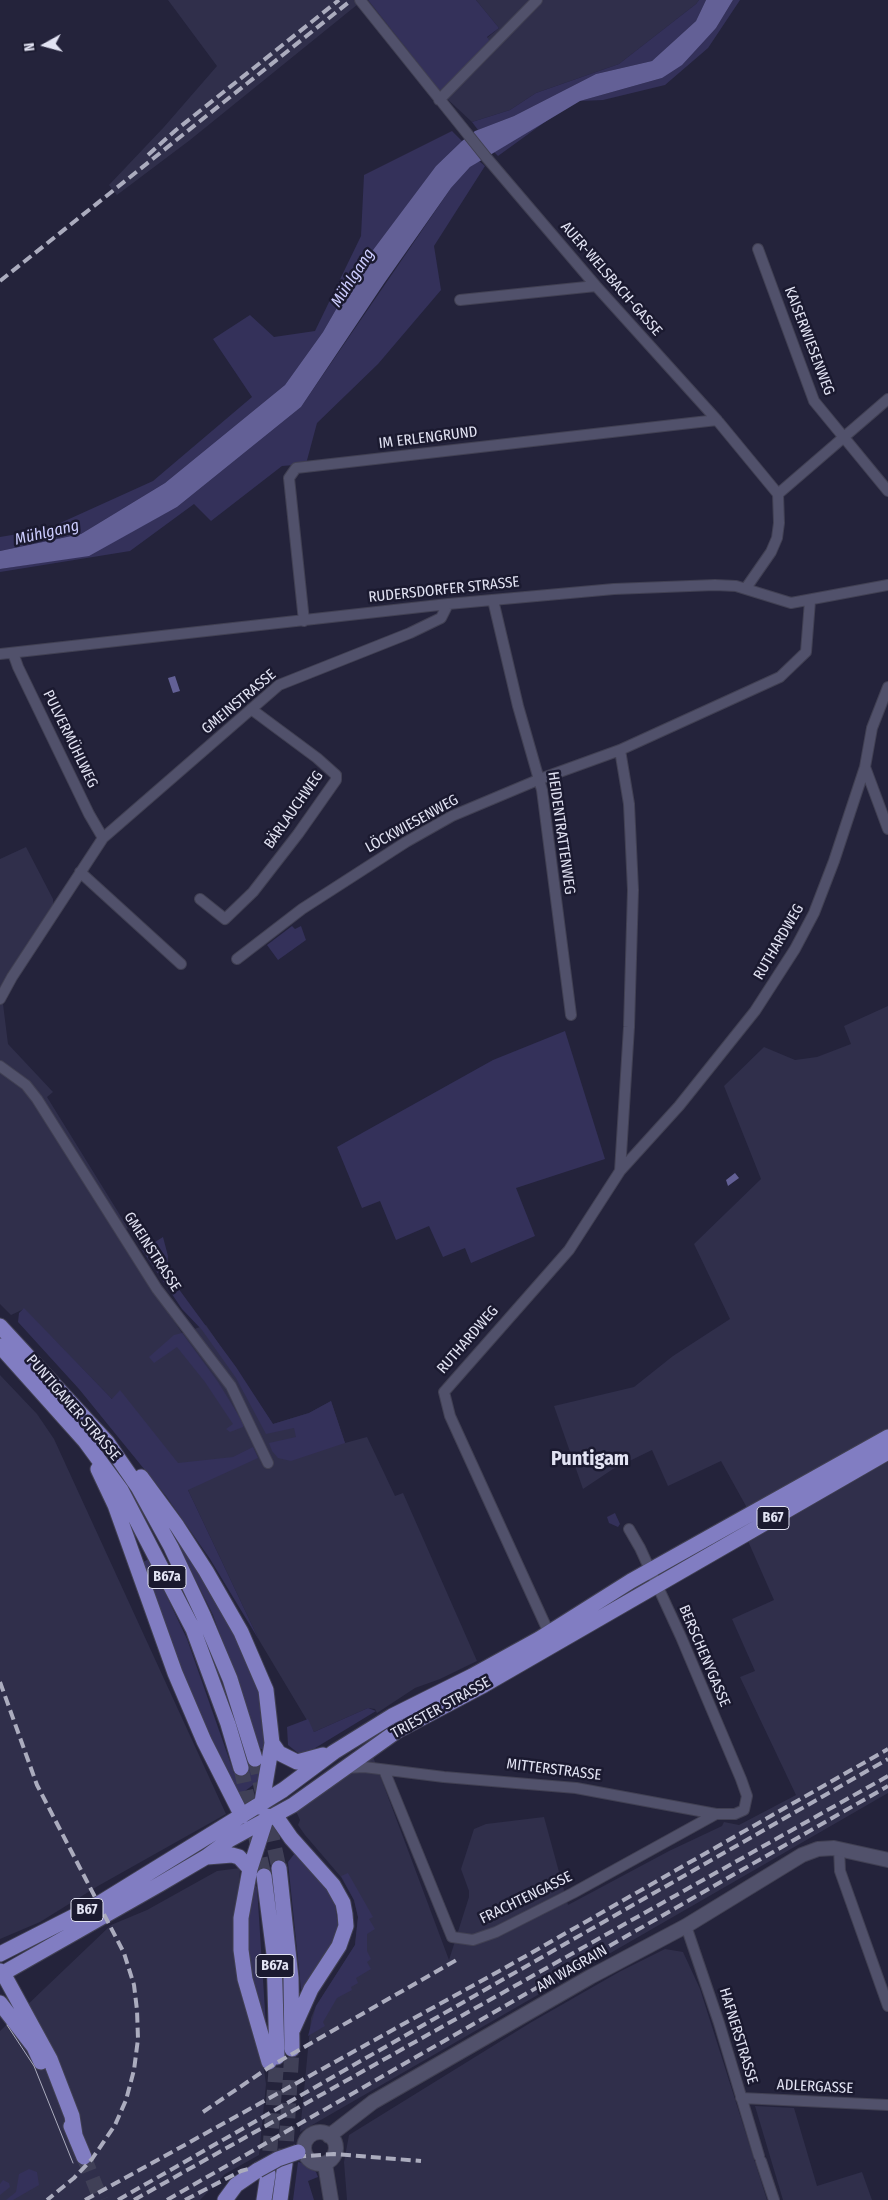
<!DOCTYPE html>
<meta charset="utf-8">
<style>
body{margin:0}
#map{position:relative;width:888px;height:2200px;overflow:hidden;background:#24233b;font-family:"Fira Sans Condensed",sans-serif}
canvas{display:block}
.north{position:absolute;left:20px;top:20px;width:50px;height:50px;-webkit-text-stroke:4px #1b1a30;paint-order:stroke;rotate:263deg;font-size:14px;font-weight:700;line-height:20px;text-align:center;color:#e2e3f3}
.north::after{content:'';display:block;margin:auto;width:18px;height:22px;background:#e2e3f3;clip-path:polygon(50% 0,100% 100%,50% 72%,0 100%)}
</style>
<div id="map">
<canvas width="888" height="2200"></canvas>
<div class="north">N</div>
</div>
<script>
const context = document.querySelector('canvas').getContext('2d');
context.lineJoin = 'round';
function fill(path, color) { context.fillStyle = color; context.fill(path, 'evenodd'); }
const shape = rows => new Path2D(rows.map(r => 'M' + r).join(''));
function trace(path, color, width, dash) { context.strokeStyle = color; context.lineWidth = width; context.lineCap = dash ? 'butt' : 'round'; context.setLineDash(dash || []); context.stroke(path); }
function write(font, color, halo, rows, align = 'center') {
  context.font = font + ' "Fira Sans Condensed",sans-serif'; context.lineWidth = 5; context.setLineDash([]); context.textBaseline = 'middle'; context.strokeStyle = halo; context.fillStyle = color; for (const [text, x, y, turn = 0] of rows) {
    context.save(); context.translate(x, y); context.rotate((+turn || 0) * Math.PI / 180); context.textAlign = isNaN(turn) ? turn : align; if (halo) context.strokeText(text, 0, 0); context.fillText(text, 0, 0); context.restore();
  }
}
const built = shape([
 [168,0,363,0,190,140,117,195,109,185,164,127,217,66],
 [476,0,699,0,696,4,619,64,536,93,510,110,472,122,443,95,492,45,487,38,499,28],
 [26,847,53,899,54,914,2,996,8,1044,53,1092,47,1097,128,1228,117,1235,182,1333,206,1325,273,1424,309,1413,331,1401,345,1443,367,1437,395,1496,403,1493,477,1661,440,1679,415,1688,377,1713,375,1709,368,1708,314,1732,259,1640,188,1490,120,1391,113,1400,24,1309,11,1315,0,1304,0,859],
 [888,1006,888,1793,300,2132,311,2018,316,2006,355,1945,358,1917,354,1900,341,1877,305,1835,298,1825,300,1820,295,1809,372,1754,449,1960,469,1897,469,1891,461,1869,474,1829,486,1824,544,1817,568,1905,669,1851,722,1826,724,1822,739,1825,796,1795,740,1677,755,1671,732,1619,774,1600,748,1541,746,1506,721,1461,668,1486,652,1450,613,1469,583,1489,554,1406,634,1387,673,1356,730,1319,694,1244,761,1179,724,1086,764,1047,795,1060,817,1057,851,1044,844,1026],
 [0,1375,37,1414,54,1439,226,1814,98,1886,40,1922,0,1939],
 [240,1868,239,1893,266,2084,259,2155,225,2174,200,2200,0,2200,0,2031,111,1925,147,1910,217,1871],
 [665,1949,683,1952,700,1989,767,2200,347,2200,344,2162,349,2135,530,2023,619,1972],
 [755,2106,794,2108,817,2186,862,2172,872,2200,783,2200]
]);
const green = shape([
 [368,0,476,0,499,28,487,37,493,46,443,95],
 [699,0,706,0,696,21,652,61,596,74,514,116,478,130,472,122,510,110,536,93,619,64,696,4],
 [733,0,740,0,708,48,665,85,603,100,580,101,662,78,716,28],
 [556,114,498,156,494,152],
 [452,131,462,141,436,166,361,266,323,332,285,385,165,483,81,534,0,551,0,537,47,529,153,481,252,397,213,339,250,315,274,337,315,331,361,236,364,175],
 [479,161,485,166,434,246,441,290,378,364,317,423,306,464,282,466,211,521,194,504,130,551,0,572,0,569,89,555,177,507,301,407,451,188,470,167],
 [292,926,295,929,301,926,306,940,278,960,267,945],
 [565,1031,605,1159,516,1188,535,1236,471,1263,465,1248,443,1257,429,1226,396,1240,380,1201,362,1208,337,1147,493,1060],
 [163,1237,168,1256,167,1273,236,1367,273,1424,309,1413,331,1401,345,1443,291,1461,278,1458,272,1451,269,1443,296,1437,294,1428,266,1434,236,1378,202,1330,182,1309,142,1250],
 [24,1308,112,1399,120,1390,178,1463,233,1457,253,1447,258,1458,188,1490,259,1640,210,1559,166,1496,79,1389,18,1322,19,1313],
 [182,1333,218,1382,244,1424,243,1427,230,1432,226,1429,233,1424,205,1382,177,1347,154,1363,149,1357,174,1335],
 [615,1513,620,1524,618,1527,609,1523,607,1517],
 [182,1544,229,1622,258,1691,266,1750,261,1779,241,1794,238,1794,193,1701,143,1562,149,1559,187,1639,234,1773,262,1755,264,1751,260,1748,213,1615,178,1545],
 [368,1708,376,1711,307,1753,298,1753,288,1745,287,1727,308,1719,314,1732],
 [295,1853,327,1889,335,1905,338,1925,334,1941,304,1990,301,1989,288,1862],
 [348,1873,373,1917,369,1919,375,1929,367,1934,367,1951,371,1959,367,1962,371,1969,356,1978,358,1983,351,1987,352,1990,337,1998,323,2022,325,2026,308,2036,316,2006,355,1945,358,1917,354,1900,341,1876],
 [253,1884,257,1887,266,2026,252,1977,247,1946,248,1919],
 [298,2162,307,2164,316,2172,318,2177,308,2181,314,2200,293,2200],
 [29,2169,37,2172,39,2185,13,2200,6,2200,16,2192,19,2174],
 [3,2180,9,2183,10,2187,0,2195,0,2184]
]);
const water = shape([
 [706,0,733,0,716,28,682,65,662,78,580,101,470,167,451,188,385,282,301,407,177,507,89,556,0,569,0,551,81,534,165,483,285,385,323,332,361,266,436,166,462,141,475,131,514,116,596,74,652,61,696,21],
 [175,676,180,691,173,693,168,678],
 [735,1173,739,1178,728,1186,726,1180]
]);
const primaryTunnel = shape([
 [255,1759,279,1868],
 [241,1768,264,1876],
 [84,2157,101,2200],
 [285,2164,292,2049],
 [268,2174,277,2057]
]);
const street = shape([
 [360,0,486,157,596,286,717,420,778,494,779,523,777,538,771,552,746,588],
 [439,100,537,0],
 [758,249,814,401,888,491],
 [460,300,596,286],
 [778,494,888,399],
 [493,600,518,706,542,790,571,1015],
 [304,621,289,478,296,468,717,420],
 [13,653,18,667,89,814,103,838],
 [0,654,448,604,614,589,715,585,736,586,791,603,888,585],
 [620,750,629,804,633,890,629,1027,620,1171],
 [865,767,888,829],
 [80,872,181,964],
 [200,899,225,919,253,892,298,834,336,780,336,775,317,758,251,709],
 [237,959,302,909,406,842,452,816,540,779,620,750,780,677,806,652,810,601],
 [0,999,12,977,103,838,279,685,410,633,441,618,448,604],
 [0,1066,26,1085,37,1099,157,1289,231,1386,268,1463],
 [549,1633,450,1416,444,1392,569,1250,620,1171,679,1106,755,1011,795,949,814,913,834,861,865,767,872,728,888,687],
 [346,1768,364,1767,444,1777,576,1788,716,1814,735,1814,744,1810,747,1796,741,1779,681,1637,640,1548,629,1529],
 [384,1770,452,1937,473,1940,496,1932,573,1893,716,1814],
 [839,1848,840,1871,888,2006],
 [686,1926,719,2023,759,2156],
 [741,2098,888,2105],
 [761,2161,774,2200]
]);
const secondary = shape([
 '304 2148a16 16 0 1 1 32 0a16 16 0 1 1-32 0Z',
 [329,2136,373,2102,590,1977,686,1926,802,1855,818,1849,834,1848,888,1860],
 [325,2164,331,2200]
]);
const primary = shape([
 [0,1326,107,1442,138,1487,171,1547,203,1615,230,1679,255,1759],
 [0,1346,85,1441,121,1490,193,1629,228,1724,241,1768],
 [98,1469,115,1505,175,1673,204,1741,242,1816],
 [141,1477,177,1526,206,1571,241,1632,266,1690,272,1743,262,1802,259,1807],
 [272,1743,279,1753,297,1762,323,1755],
 [275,1815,291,1838,333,1885,343,1903,345,1914,346,1926,339,1946,311,1989,293,2029],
 [207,1857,232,1855,239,1857,250,1869,241,1918,241,1950,245,1979,269,2062],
 [279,1868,291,1978,292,2049],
 [250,1869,267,1816],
 [264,1876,274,1954,277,2057],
 [0,1954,100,1903,283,1790,334,1752,392,1716,472,1676,539,1639,631,1581,888,1437],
 [0,1971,3,1973,50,2059,72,2116,75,2135],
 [0,1975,160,1884,206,1857,229,1840,293,1805,397,1731,484,1685,888,1452],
 [0,2003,34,2047,41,2062],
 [71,2126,84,2157],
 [225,2200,236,2185,258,2170],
 [264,2200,268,2174],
 [280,2200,285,2164]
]);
const tram = shape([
 [7,2025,34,2066,73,2163]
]);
const rail = shape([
 [148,155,176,130,339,0],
 [0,281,349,2],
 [0,1682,37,1785,124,1953,134,1985,137,2010,138,2039,134,2070,126,2100,115,2125,92,2159,74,2178,47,2200],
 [203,2112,271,2066,460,1958],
 [85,2200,503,1969,888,1749],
 [118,2200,888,1759],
 [134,2200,888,1776],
 [167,2200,888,1786],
 [185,2200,241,2171,292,2157,334,2154,421,2161]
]);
const primaryBridge = shape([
 [258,2170,278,2159,298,2152]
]);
const shields = [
 [773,1518,32],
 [167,1577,38],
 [87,1910,32],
 [275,1966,38]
];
const shieldNames = [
 ["B67",773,1518],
 ["B67a",167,1577],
 ["B67",87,1910],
 ["B67a",275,1966]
];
const streetNames = [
 ["AUER-WELSBACH-GASSE",611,279,49],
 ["KAISERWIESENWEG",809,341,69],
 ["IM ERLENGRUND",428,438,-7],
 ["RUDERSDORFER STRASSE",444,590,-6],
 ["GMEINSTRASSE",239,702,-40],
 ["PULVERMÜHLWEG",70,739,64],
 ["BÄRLAUCHWEG",294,810,-55],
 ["LÖCKWIESENWEG",412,824,-29],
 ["HEIDENTRATTENWEG",561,833,82],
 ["RUTHARDWEG",779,942,-60],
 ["GMEINSTRASSE",152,1252,57],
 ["RUTHARDWEG",468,1340,-49],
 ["PUNTIGAMER STRASSE",73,1408,49],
 ["BERSCHENYGASSE",704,1656,67],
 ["TRIESTER STRASSE",441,1708,-29],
 ["MITTERSTRASSE",554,1770,7],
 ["FRACHTENGASSE",526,1898,-26],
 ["AM WAGRAIN",572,1969,-30],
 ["HAFNERSTRASSE",738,2036,73],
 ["ADLERGASSE",815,2087,3]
];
const waterNames = [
 ["Mühlgang",353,278,-57],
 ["Mühlgang",47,533,-13]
];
const districtNames = [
 ["Puntigam",590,1459]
];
fill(built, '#302f4b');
fill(green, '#34315a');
fill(water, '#636096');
trace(primaryTunnel, '#404057', 15, [15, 8]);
trace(street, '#414053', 12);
trace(secondary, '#414053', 16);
trace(primary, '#414053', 17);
trace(street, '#51516b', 10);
trace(secondary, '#51516b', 14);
trace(primary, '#817dc2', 15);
trace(tram, '#abacbe', 1);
trace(rail, '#abacbe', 4, [10, 5]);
trace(primaryBridge, '#414053', 17, []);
trace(primaryBridge, '#817dc2', 15);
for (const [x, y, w] of shields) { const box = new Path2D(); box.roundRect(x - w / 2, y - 11.5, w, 23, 4); context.fillStyle = '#1b1a30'; context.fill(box); trace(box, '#e2e3f3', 1); }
write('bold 14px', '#e2e3f3', null, shieldNames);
write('15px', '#e2e3f3', '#1b1a30', streetNames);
write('italic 16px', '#ccccfe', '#1b1a30', waterNames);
write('bold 20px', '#e2e3f3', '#1b1a30', districtNames);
</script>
